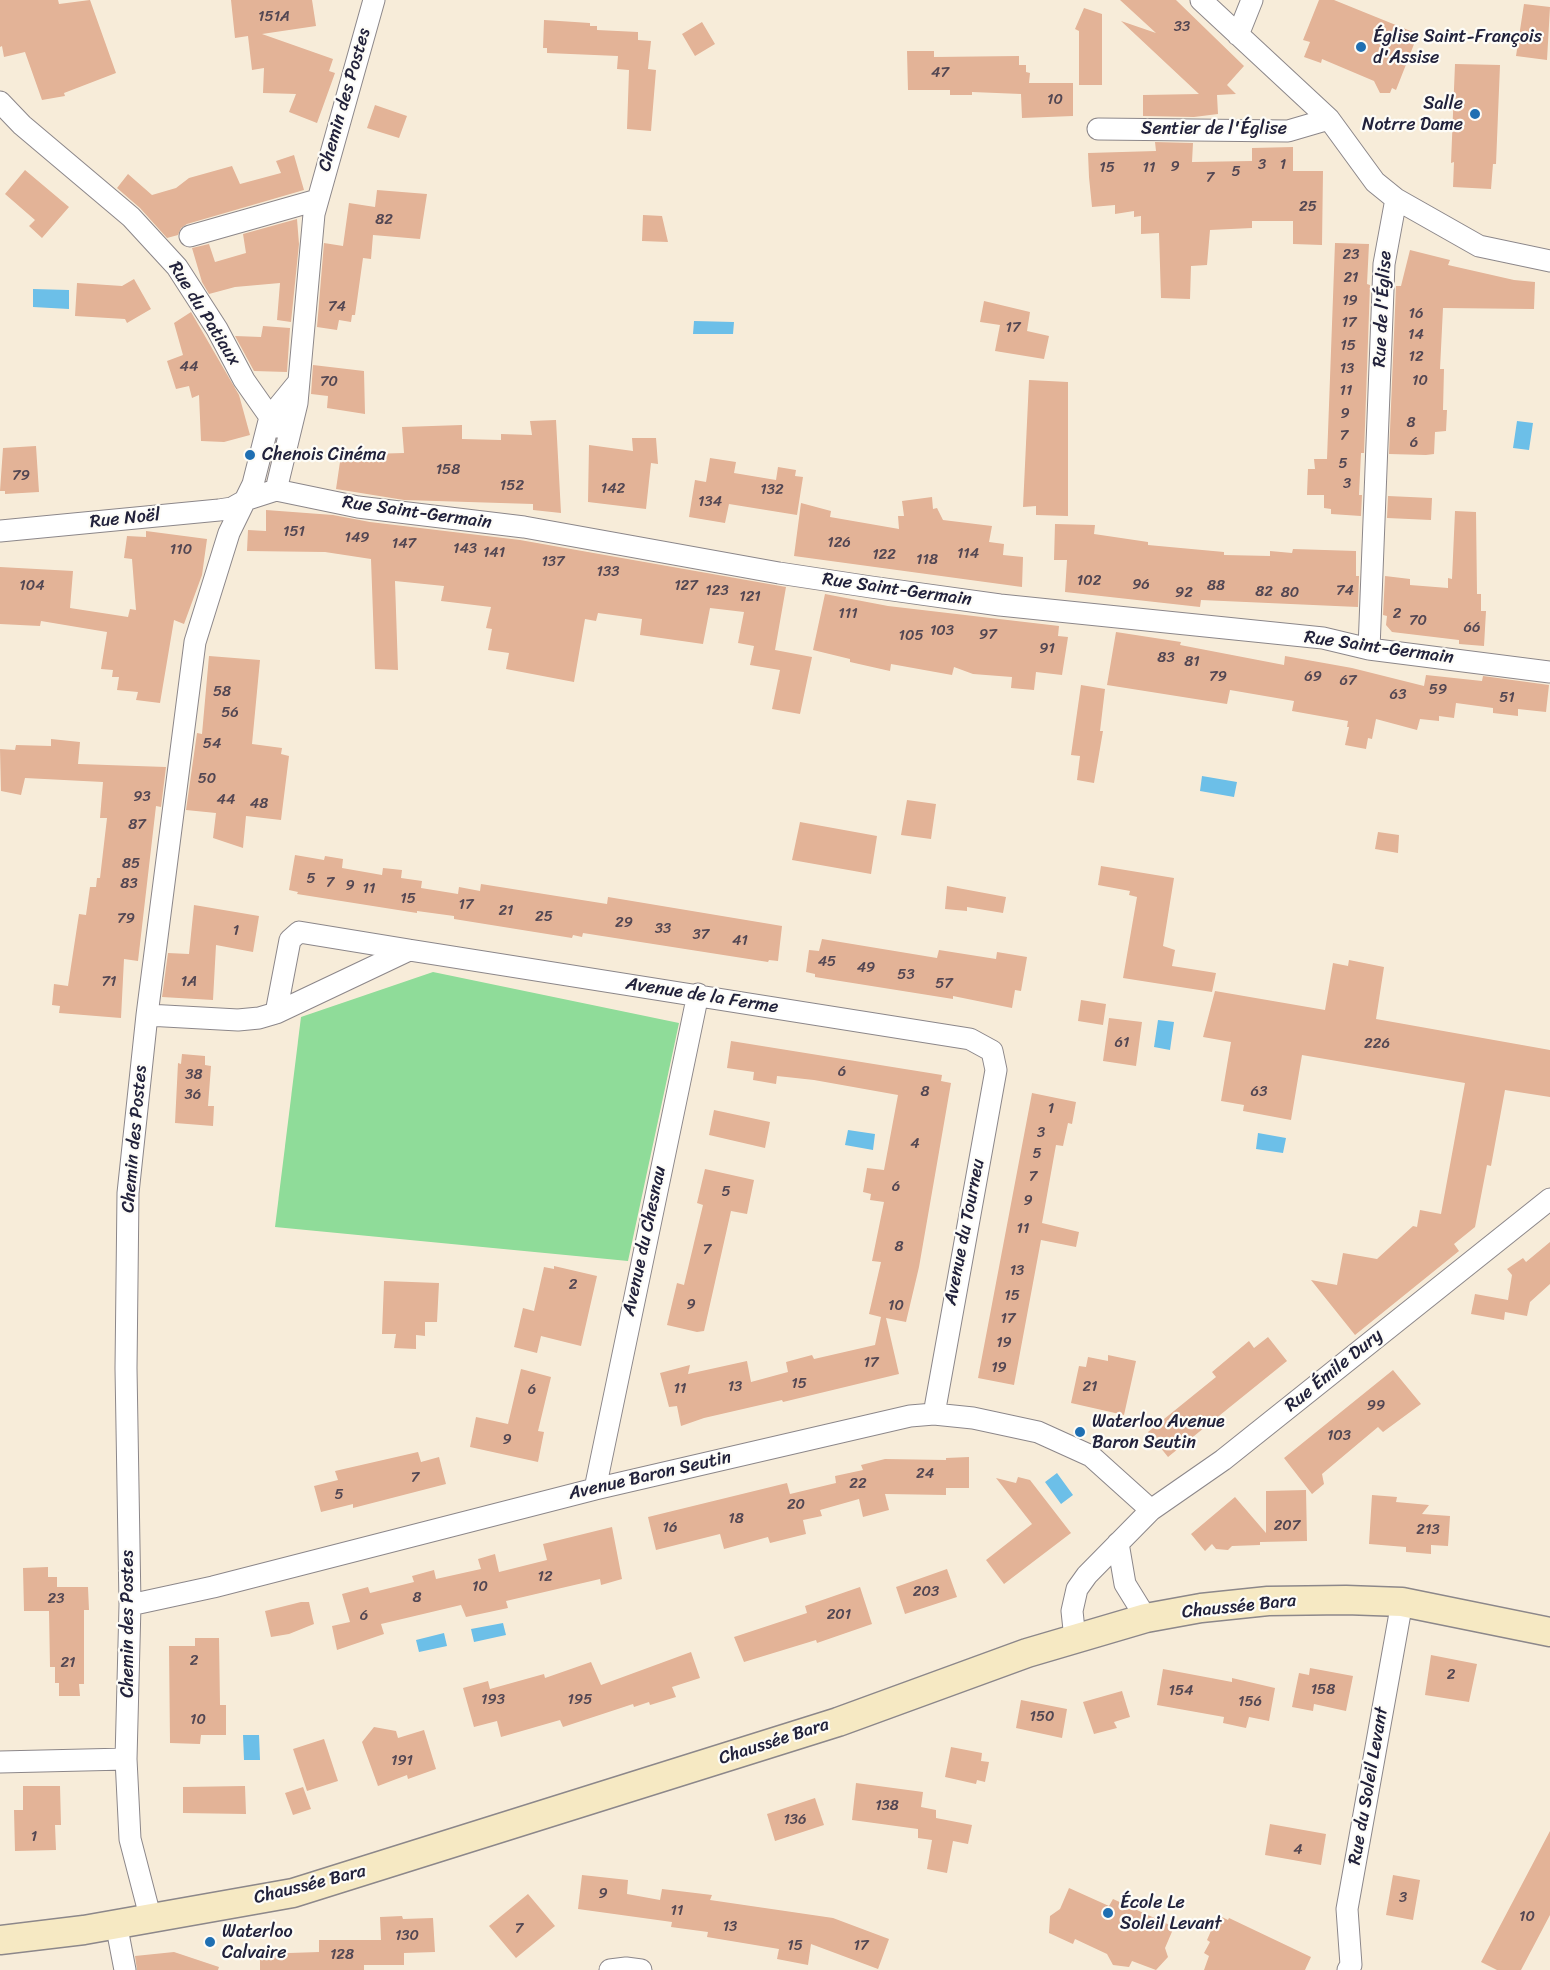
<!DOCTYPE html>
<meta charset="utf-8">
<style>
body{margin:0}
canvas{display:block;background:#f7ecd9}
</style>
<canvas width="1550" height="1970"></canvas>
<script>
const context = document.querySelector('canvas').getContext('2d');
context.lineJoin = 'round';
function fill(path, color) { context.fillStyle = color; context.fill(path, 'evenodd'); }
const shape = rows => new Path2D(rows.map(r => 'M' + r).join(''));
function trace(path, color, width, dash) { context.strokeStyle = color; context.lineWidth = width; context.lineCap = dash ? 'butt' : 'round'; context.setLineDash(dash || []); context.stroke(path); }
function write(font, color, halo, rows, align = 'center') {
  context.font = font + ' Sriracha,sans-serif'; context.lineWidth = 4.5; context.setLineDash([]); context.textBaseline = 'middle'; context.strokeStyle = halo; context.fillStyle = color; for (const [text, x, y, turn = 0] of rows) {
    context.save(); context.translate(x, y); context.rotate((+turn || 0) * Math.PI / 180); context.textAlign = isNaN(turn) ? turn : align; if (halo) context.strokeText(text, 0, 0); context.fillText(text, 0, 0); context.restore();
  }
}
const green = shape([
 [433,972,679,1023,628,1261,275,1227,301,1017]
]);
const water = shape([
 [33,289,69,290,69,309,33,307],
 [694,321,734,322,733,334,693,334],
 [1517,421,1533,423,1529,450,1513,448],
 [1202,776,1237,782,1234,797,1200,791],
 [1158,1020,1174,1022,1170,1050,1154,1047],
 [848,1130,875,1134,873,1150,845,1145],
 [1258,1133,1286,1138,1283,1153,1256,1149],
 [1057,1473,1073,1495,1061,1504,1045,1482],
 [503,1623,506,1635,474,1642,471,1629],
 [444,1633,447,1646,419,1652,416,1640],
 [243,1735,259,1735,260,1760,244,1760]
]);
const building = shape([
 [0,0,58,0,59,4,90,0,116,73,64,93,65,96,42,100,25,52,4,57,2,46,0,47],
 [231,0,312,0,316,26,262,34,333,59,329,71,335,73,317,123,289,112,296,94,263,93,264,68,252,70,248,36,235,38],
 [1120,0,1176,0,1244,66,1227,85,1236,94,1217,95,1218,114,1194,117,1143,116,1143,95,1199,94,1121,21,1156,33],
 [1319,0,1334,0,1418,34,1396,90,1392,88,1390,93,1380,93,1374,81,1322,59,1321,63,1304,57,1310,42,1303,40],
 [1524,4,1550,7,1547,60,1516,56],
 [1084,8,1102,14,1102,85,1079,85,1079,31,1075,29],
 [544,20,590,23,590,26,597,26,597,30,638,32,638,40,651,41,648,69,656,70,651,131,627,129,629,70,617,69,618,56,547,53,547,48,543,48],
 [702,22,715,44,695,56,682,34],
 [907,51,934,51,934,57,1019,56,1019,65,1026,65,1026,72,1030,73,1029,83,1073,83,1073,116,1022,118,1021,94,972,92,972,95,950,95,950,90,908,90],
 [1455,64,1500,65,1496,164,1493,164,1491,189,1453,187,1454,162,1451,163],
 [375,105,407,116,399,138,367,128],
 [1155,142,1193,143,1192,162,1252,161,1252,148,1293,147,1293,171,1323,171,1322,245,1293,244,1293,221,1252,221,1252,228,1210,230,1207,265,1191,266,1190,299,1161,298,1159,233,1141,234,1141,216,1134,217,1134,211,1115,214,1115,205,1092,207,1089,177,1088,153,1156,151],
 [294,155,304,190,187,224,181,228,178,235,167,238,140,208,117,188,128,174,152,195,176,188,189,178,232,166,240,184,281,173,276,161],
 [25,170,69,207,42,238,29,226,35,220,5,194],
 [377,190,427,194,420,239,373,235,371,259,363,258,355,315,352,315,351,322,339,320,337,330,317,327,324,243,343,246,349,203,375,207],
 [643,215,662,216,668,242,642,241],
 [297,219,299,244,291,322,277,320,280,283,235,287,209,294,202,282,192,248,209,244,215,262,246,253,243,234],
 [1335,243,1369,244,1367,284,1370,285,1364,453,1361,453,1359,495,1362,495,1361,516,1331,514,1331,509,1324,508,1324,495,1307,495,1308,469,1315,469,1314,459,1327,459],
 [1410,250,1450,260,1448,265,1514,280,1535,282,1534,309,1443,308,1440,369,1444,369,1443,410,1447,410,1446,431,1435,432,1434,454,1426,455,1389,454,1396,286,1401,286],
 [134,279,151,309,127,323,125,319,75,316,77,283,122,286],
 [984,301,1030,312,1027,331,1049,336,1044,359,995,351,1000,325,980,322],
 [191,312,239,395,250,435,224,442,201,441,199,395,192,398,189,386,176,389,167,361,183,355,174,323],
 [263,326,290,328,287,372,254,371,235,336,261,337],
 [313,365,364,371,365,414,327,408,328,396,311,394],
 [1029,380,1068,382,1068,516,1036,515,1036,506,1023,507],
 [556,420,561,513,533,510,533,504,404,500,336,489,341,455,369,459,369,454,404,453,402,427,462,425,462,439,501,440,501,434,532,435,530,421],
 [632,438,656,438,658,464,651,463,646,509,588,502,589,445,633,451],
 [36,446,39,492,5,494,5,491,0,491,3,448],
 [710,458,736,462,734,473,776,480,778,467,796,470,795,476,803,477,797,515,729,504,725,523,689,517,695,480,706,482],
 [1388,496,1432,498,1431,520,1387,518],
 [932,497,933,509,937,508,943,520,992,526,989,542,1004,544,1003,555,1023,557,1022,587,794,556,801,503,831,511,830,517,899,529,898,516,904,516,902,501],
 [266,510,333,515,370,522,520,540,786,587,775,650,812,657,800,714,772,709,780,670,750,665,754,646,738,643,744,612,710,608,703,644,640,635,642,619,598,613,596,621,585,619,574,682,506,669,509,653,488,650,492,629,486,628,491,607,441,601,444,586,395,581,398,670,375,669,371,559,325,552,247,551,248,530,266,531],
 [1455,511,1476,512,1477,594,1481,594,1481,611,1486,611,1484,646,1459,644,1459,640,1392,632,1386,625,1387,616,1383,615,1385,576,1410,579,1410,585,1448,588,1448,578,1452,579],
 [1055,524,1095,525,1094,534,1148,542,1148,545,1224,552,1224,555,1270,556,1270,551,1292,553,1293,549,1356,551,1356,576,1359,576,1358,607,1201,600,1200,607,1065,592,1067,560,1054,560],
 [146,531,207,539,202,575,184,624,174,620,160,703,136,700,138,692,117,690,119,677,112,677,113,670,101,669,107,632,41,621,40,626,0,624,0,567,73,571,70,608,128,617,130,609,136,610,132,559,124,558,127,536,146,537],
 [825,594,888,606,1059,626,1058,636,1068,637,1062,675,1036,672,1034,690,1011,688,1012,677,973,674,954,667,952,675,891,664,890,671,850,662,850,659,813,650],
 [1116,632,1181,642,1180,645,1284,665,1285,656,1352,668,1424,686,1426,675,1482,681,1483,676,1549,685,1546,712,1518,709,1518,716,1493,713,1493,708,1456,703,1454,718,1439,716,1439,721,1420,719,1417,730,1376,719,1372,739,1368,738,1366,749,1345,745,1349,727,1347,727,1348,721,1292,711,1294,701,1230,690,1227,704,1107,685],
 [209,656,260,660,252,744,282,748,281,754,289,756,281,820,246,816,243,848,213,838,216,813,186,810,197,733,202,734],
 [1081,685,1105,689,1100,731,1103,731,1094,783,1077,780,1080,756,1071,755],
 [51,739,80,742,78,764,166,767,161,807,156,806,138,961,124,959,121,1018,59,1013,60,1006,52,1005,54,984,68,986,79,914,86,915,90,887,96,887,97,878,100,878,107,818,100,818,103,782,25,778,21,795,1,791,0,749,15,750,16,745,51,746],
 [907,800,936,804,931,839,901,835],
 [800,822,877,836,871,874,792,860],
 [1378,832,1399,835,1398,853,1375,849],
 [295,855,324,860,325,856,343,859,342,868,382,875,383,868,402,870,401,878,422,881,421,888,458,894,459,887,480,891,481,884,607,904,608,897,782,926,778,961,769,960,768,962,583,933,582,937,573,935,572,938,454,919,454,916,417,911,417,913,297,894,298,892,289,890],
 [1101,866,1174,878,1163,946,1175,950,1172,966,1216,973,1212,992,1123,978,1137,897,1129,895,1130,891,1098,885],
 [947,886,1006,897,1003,913,967,907,967,911,945,909],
 [194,905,259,916,253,952,216,945,213,1000,162,997,168,953,189,954],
 [822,939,937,958,939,950,996,959,997,952,1027,957,1021,991,1015,990,1012,1008,953,996,953,999,815,977,815,974,806,972,809,950,819,951],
 [1349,960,1384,967,1376,1019,1550,1050,1550,1097,1505,1090,1491,1166,1487,1165,1475,1227,1454,1244,1459,1251,1355,1335,1311,1280,1337,1285,1343,1253,1377,1259,1413,1226,1417,1227,1420,1210,1441,1214,1465,1083,1302,1055,1291,1120,1243,1111,1244,1105,1221,1101,1231,1042,1203,1037,1215,991,1325,1010,1333,963,1348,966],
 [1081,1000,1106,1004,1103,1025,1078,1021],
 [1109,1018,1142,1022,1136,1066,1103,1061],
 [731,1041,942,1075,941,1081,951,1083,919,1267,906,1322,886,1318,899,1374,783,1402,782,1400,704,1418,681,1426,677,1406,669,1407,660,1373,690,1365,688,1374,747,1361,751,1382,788,1372,786,1362,812,1355,814,1359,875,1345,881,1317,869,1314,881,1262,872,1261,884,1202,870,1200,871,1194,863,1192,867,1168,884,1170,898,1095,814,1080,777,1076,776,1084,753,1080,754,1072,727,1068],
 [182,1054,205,1056,205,1065,211,1066,208,1106,214,1106,213,1126,175,1123,178,1063,181,1064],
 [1032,1093,1076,1102,1072,1124,1068,1123,1063,1146,1056,1145,1042,1223,1079,1232,1076,1247,1041,1240,1014,1385,978,1378],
 [714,1110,770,1122,765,1148,709,1135],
 [705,1169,754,1180,747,1214,731,1211,704,1331,697,1332,667,1325,677,1283,684,1285,703,1205,697,1203],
 [1550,1242,1550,1284,1530,1302,1527,1316,1505,1312,1504,1320,1471,1314,1475,1294,1508,1300,1512,1275,1507,1269,1523,1258,1526,1262],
 [554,1266,597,1276,581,1346,541,1336,537,1353,514,1347,523,1308,534,1311,544,1267,554,1269],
 [384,1281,439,1283,437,1322,425,1322,425,1336,416,1335,416,1349,394,1348,396,1334,382,1334],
 [1268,1337,1287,1361,1168,1457,1148,1432,1216,1377,1212,1372,1249,1341,1254,1348],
 [1108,1355,1136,1361,1124,1415,1071,1403,1079,1366,1086,1367,1088,1357,1108,1361],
 [521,1369,551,1377,538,1431,544,1432,538,1462,470,1447,476,1417,508,1424],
 [1393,1370,1421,1404,1383,1432,1378,1427,1322,1474,1324,1484,1312,1494,1284,1458],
 [418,1452,421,1462,439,1457,446,1484,353,1508,353,1504,321,1512,314,1486,338,1480,335,1471],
 [969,1457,969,1488,946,1488,946,1495,885,1494,889,1510,863,1517,859,1499,820,1510,822,1516,803,1520,806,1534,770,1543,768,1537,724,1549,720,1534,656,1550,648,1517,787,1483,790,1494,836,1483,835,1476,863,1470,861,1465,885,1459,946,1460,946,1458],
 [1018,1477,1030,1480,1071,1533,1004,1584,986,1560,1032,1524,996,1478,1016,1483],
 [1306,1490,1307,1541,1260,1542,1260,1545,1232,1546,1228,1550,1216,1549,1212,1544,1205,1551,1191,1534,1235,1497,1266,1533,1266,1491],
 [1372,1495,1397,1497,1396,1502,1429,1505,1422,1514,1450,1516,1448,1546,1431,1545,1431,1554,1406,1552,1406,1547,1369,1544],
 [612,1527,622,1579,601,1585,600,1579,506,1601,508,1608,466,1617,461,1605,381,1624,384,1634,337,1650,332,1626,350,1622,342,1594,368,1587,370,1593,414,1582,412,1576,434,1570,436,1579,481,1569,478,1559,495,1554,499,1572,547,1560,543,1544],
 [48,1567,48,1577,57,1577,57,1587,88,1587,89,1610,84,1610,84,1684,79,1684,80,1696,59,1696,59,1683,55,1683,55,1667,50,1667,49,1611,24,1611,23,1568],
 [947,1569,957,1597,905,1614,896,1587],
 [860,1587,872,1624,817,1643,816,1640,744,1662,734,1637,807,1613,805,1606],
 [301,1602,309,1602,314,1624,289,1634,271,1637,265,1611],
 [195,1638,219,1638,220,1705,226,1705,226,1735,201,1735,200,1744,170,1743,169,1646,195,1646],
 [691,1652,700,1678,672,1687,676,1697,650,1705,649,1702,634,1707,633,1704,563,1727,560,1720,501,1737,497,1721,474,1727,463,1688,488,1681,490,1689,544,1674,545,1678,591,1662,601,1685],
 [1431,1655,1477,1664,1469,1702,1425,1695],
 [1310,1668,1353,1676,1346,1711,1314,1704,1313,1711,1292,1707,1299,1673,1309,1675],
 [1163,1669,1232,1682,1232,1678,1275,1688,1269,1721,1249,1717,1246,1728,1223,1723,1224,1717,1157,1705],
 [1122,1691,1130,1717,1114,1722,1117,1728,1094,1734,1083,1702],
 [1021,1700,1067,1709,1062,1738,1016,1728],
 [374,1727,396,1731,398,1738,424,1730,436,1769,408,1779,407,1775,378,1786,362,1742],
 [324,1739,338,1781,307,1791,293,1749],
 [951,1747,982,1753,981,1761,989,1762,985,1782,977,1780,976,1784,945,1777],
 [856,1783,923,1792,921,1807,936,1810,936,1818,972,1825,968,1844,953,1841,947,1873,927,1869,932,1840,918,1838,918,1829,852,1820],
 [23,1786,60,1786,61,1825,55,1825,56,1850,15,1851,14,1810,23,1810],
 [245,1786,246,1814,183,1813,183,1787],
 [303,1787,311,1809,293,1815,285,1793],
 [815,1798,824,1825,775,1841,767,1814],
 [1270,1824,1326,1834,1321,1865,1265,1855],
 [1550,1831,1550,1915,1521,1970,1497,1970,1481,1962],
 [582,1875,628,1880,627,1894,660,1900,662,1889,712,1895,710,1900,833,1918,889,1939,878,1969,811,1944,808,1965,777,1959,779,1949,707,1937,708,1932,671,1927,672,1922,578,1909],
 [1393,1875,1420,1880,1413,1920,1386,1915],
 [1069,1888,1109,1906,1113,1899,1174,1927,1165,1948,1168,1957,1156,1970,1132,1961,1129,1967,1113,1965,1107,1954,1075,1939,1073,1944,1049,1933,1050,1916,1060,1909],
 [528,1894,555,1926,516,1958,489,1926],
 [1218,1915,1228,1920,1229,1918,1311,1957,1305,1970,1204,1970,1209,1956,1204,1953,1210,1942,1207,1940],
 [402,1916,403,1919,433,1918,435,1952,404,1953,404,1965,364,1965,364,1970,260,1970,260,1954,319,1952,319,1940,381,1940,380,1917],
 [174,1952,219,1967,218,1970,137,1970,135,1956]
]);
const minor = shape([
 [1201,0,1329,119,1375,182,1396,199,1479,246,1550,261],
 [1238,35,1252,0],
 [0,102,22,125,131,217,177,267,217,329,244,380,277,427],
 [1098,129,1288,131,1329,119],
 [190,236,317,200],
 [276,490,297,403,314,214,374,0],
 [0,531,219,510,232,508,248,499,276,490,358,507,524,527,779,573,871,587,1000,605,1323,638,1369,649,1550,672],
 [1369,649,1384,264,1396,199],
 [276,1013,290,940,299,932,409,950],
 [147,1015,238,1020,259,1018,276,1013,409,950,970,1039,992,1051,996,1070,934,1414],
 [595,1489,698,994],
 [1118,1543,1125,1584,1146,1618],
 [130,1605,213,1587,595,1489,910,1416,934,1414,973,1418,1038,1432,1091,1456,1151,1510],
 [1075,1639,1072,1611,1077,1589,1087,1575,1151,1510,1223,1460,1550,1199],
 [0,1762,126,1759],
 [150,1916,130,1839,126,1759,130,1605,126,1368,128,1193,147,1015,195,642,229,533,253,484,270,417,297,384],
 [116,1923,125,1970],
 [610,1970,626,1968,641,1970],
 [1348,1970,1351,1965,1347,1909,1402,1602]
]);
const secondary = shape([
 [0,1940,84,1930,293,1893,838,1722,1027,1653,1146,1618,1201,1608,1268,1601,1346,1600,1402,1602,1550,1632]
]);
const markers = [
 [1361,47,6,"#1f6fb2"],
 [1475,114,6,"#1f6fb2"],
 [250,455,6,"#1f6fb2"],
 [1080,1432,6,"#1f6fb2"],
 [1108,1913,6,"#1f6fb2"],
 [210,1942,6,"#1f6fb2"]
];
const numberNames = [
 ["151A",274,17],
 ["33",1182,27],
 ["47",940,73],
 ["10",1055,100],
 ["3",1262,165],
 ["1",1283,165],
 ["9",1175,167],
 ["15",1107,168],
 ["11",1149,168],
 ["5",1236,172],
 ["7",1210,178],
 ["25",1308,207],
 ["82",384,220],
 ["23",1351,255],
 ["21",1351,278],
 ["19",1350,301],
 ["74",337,307],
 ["16",1416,314],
 ["17",1349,323],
 ["17",1013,328],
 ["14",1416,335],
 ["15",1348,346],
 ["12",1416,357],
 ["44",189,367],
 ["13",1347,369],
 ["10",1420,381],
 ["70",329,382],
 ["11",1346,391],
 ["9",1345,414],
 ["8",1411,423],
 ["7",1344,436],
 ["6",1414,443],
 ["5",1343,464],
 ["158",448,470],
 ["79",21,476],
 ["3",1347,484],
 ["152",512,486],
 ["142",613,489],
 ["132",772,490],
 ["134",710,502],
 ["151",294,532],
 ["149",357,538],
 ["126",839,543],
 ["147",404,544],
 ["143",465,549],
 ["110",181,550],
 ["141",494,553],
 ["114",968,554],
 ["122",884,555],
 ["118",927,560],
 ["137",553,562],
 ["133",608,572],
 ["102",1089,581],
 ["96",1141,585],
 ["104",32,586],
 ["127",686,586],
 ["88",1216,586],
 ["123",717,591],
 ["74",1345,591],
 ["82",1264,592],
 ["92",1184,593],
 ["80",1290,593],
 ["121",750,597],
 ["111",848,614],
 ["2",1397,614],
 ["70",1418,621],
 ["66",1472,628],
 ["103",942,631],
 ["97",988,635],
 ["105",911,636],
 ["91",1047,649],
 ["83",1166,658],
 ["81",1192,662],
 ["79",1218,677],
 ["69",1313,677],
 ["67",1348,681],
 ["59",1438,690],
 ["58",222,692],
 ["63",1398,695],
 ["51",1507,698],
 ["56",230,713],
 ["54",212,744],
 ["50",207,779],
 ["93",142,797],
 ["44",226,800],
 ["48",259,804],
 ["87",137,825],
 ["85",131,864],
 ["5",311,879],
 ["7",330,883],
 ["83",129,884],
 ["9",350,886],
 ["11",369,889],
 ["15",408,899],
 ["17",466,905],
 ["21",506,911],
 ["25",544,917],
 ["79",126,919],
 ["29",624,923],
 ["33",663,929],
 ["1",236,931],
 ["37",701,935],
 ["41",740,941],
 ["45",827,962],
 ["49",866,968],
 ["53",906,975],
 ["71",109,982],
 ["1A",189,982],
 ["57",944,984],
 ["61",1122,1043],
 ["226",1377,1044],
 ["6",842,1072],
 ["38",194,1075],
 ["8",925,1092],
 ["63",1259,1092],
 ["36",193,1095],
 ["1",1051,1109],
 ["3",1041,1133],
 ["4",915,1144],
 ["5",1037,1154],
 ["7",1033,1177],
 ["6",896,1187],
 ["5",726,1192],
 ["9",1028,1201],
 ["11",1023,1229],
 ["8",899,1247],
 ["7",707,1250],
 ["13",1017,1271],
 ["2",573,1285],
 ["15",1012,1296],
 ["9",691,1305],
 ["10",896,1306],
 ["17",1008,1319],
 ["19",1004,1343],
 ["17",871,1363],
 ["19",999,1368],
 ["15",799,1384],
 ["13",735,1387],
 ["21",1090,1387],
 ["11",680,1389],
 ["6",532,1390],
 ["99",1376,1406],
 ["103",1339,1436],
 ["9",507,1440],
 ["24",925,1474],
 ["7",415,1478],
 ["22",858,1484],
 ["5",339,1495],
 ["20",796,1505],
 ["18",736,1519],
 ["207",1287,1526],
 ["16",670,1528],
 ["213",1428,1530],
 ["12",545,1577],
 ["10",480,1587],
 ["203",926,1592],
 ["8",417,1598],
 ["23",56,1599],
 ["201",839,1615],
 ["6",364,1616],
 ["2",194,1661],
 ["21",68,1663],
 ["2",1451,1675],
 ["158",1323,1690],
 ["154",1181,1691],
 ["193",493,1700],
 ["195",580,1700],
 ["156",1250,1702],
 ["150",1042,1717],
 ["10",198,1720],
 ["191",402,1761],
 ["138",887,1806],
 ["136",795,1820],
 ["1",34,1837],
 ["4",1298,1850],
 ["9",603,1894],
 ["3",1403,1898],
 ["11",677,1911],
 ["10",1527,1917],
 ["13",730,1927],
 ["7",519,1929],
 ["130",407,1936],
 ["15",795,1946],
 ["17",861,1946],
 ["128",342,1955]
];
const poiNames = [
 ["Église Saint-François",1373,37],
 ["d'Assise",1373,58],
 ["Salle",1463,104,"right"],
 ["Notrre Dame",1463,125,"right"],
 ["Chenois Cinéma",262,455],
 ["Waterloo Avenue",1092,1422],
 ["Baron Seutin",1092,1443],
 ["École Le",1120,1903],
 ["Soleil Levant",1120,1924],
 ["Waterloo",222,1932],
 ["Calvaire",222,1953]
];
const streetNames = [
 ["Chemin des Postes",345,100,-74],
 ["Sentier de l'Église",1214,129],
 ["Rue de l'Église",1383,309,-87],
 ["Rue du Patiaux",204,314,58],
 ["Rue Saint-Germain",417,513,8],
 ["Rue Noël",125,519,-6],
 ["Rue Saint-Germain",897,590,8],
 ["Rue Saint-Germain",1379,648,8],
 ["Avenue de la Ferme",702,996,9],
 ["Chemin des Postes",135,1139,-85],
 ["Avenue du Tourneu",965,1232,-79],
 ["Avenue du Chesnau",645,1241,-78],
 ["Rue Émile Dury",1334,1371,-39],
 ["Avenue Baron Seutin",650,1476,-13],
 ["Chaussée Bara",1239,1607,-6],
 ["Chemin des Postes",128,1624,-90],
 ["Chaussée Bara",774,1742,-18],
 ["Rue du Soleil Levant",1369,1786,-80],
 ["Chaussée Bara",310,1885,-14]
];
fill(green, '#8fdc99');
fill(water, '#6cbfe8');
fill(building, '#e3b397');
trace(minor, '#8c878a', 23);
trace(secondary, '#8c878a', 31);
trace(minor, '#fff', 21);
trace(secondary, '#f6e9c3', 28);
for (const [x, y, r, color] of markers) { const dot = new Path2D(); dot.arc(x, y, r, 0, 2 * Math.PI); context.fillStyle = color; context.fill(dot); trace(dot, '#fdfcf7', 2); }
write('15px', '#524652', null, numberNames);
write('18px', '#22223b', '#fdfcf7', poiNames, 'left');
write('18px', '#22223b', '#fdfcf7', streetNames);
</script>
